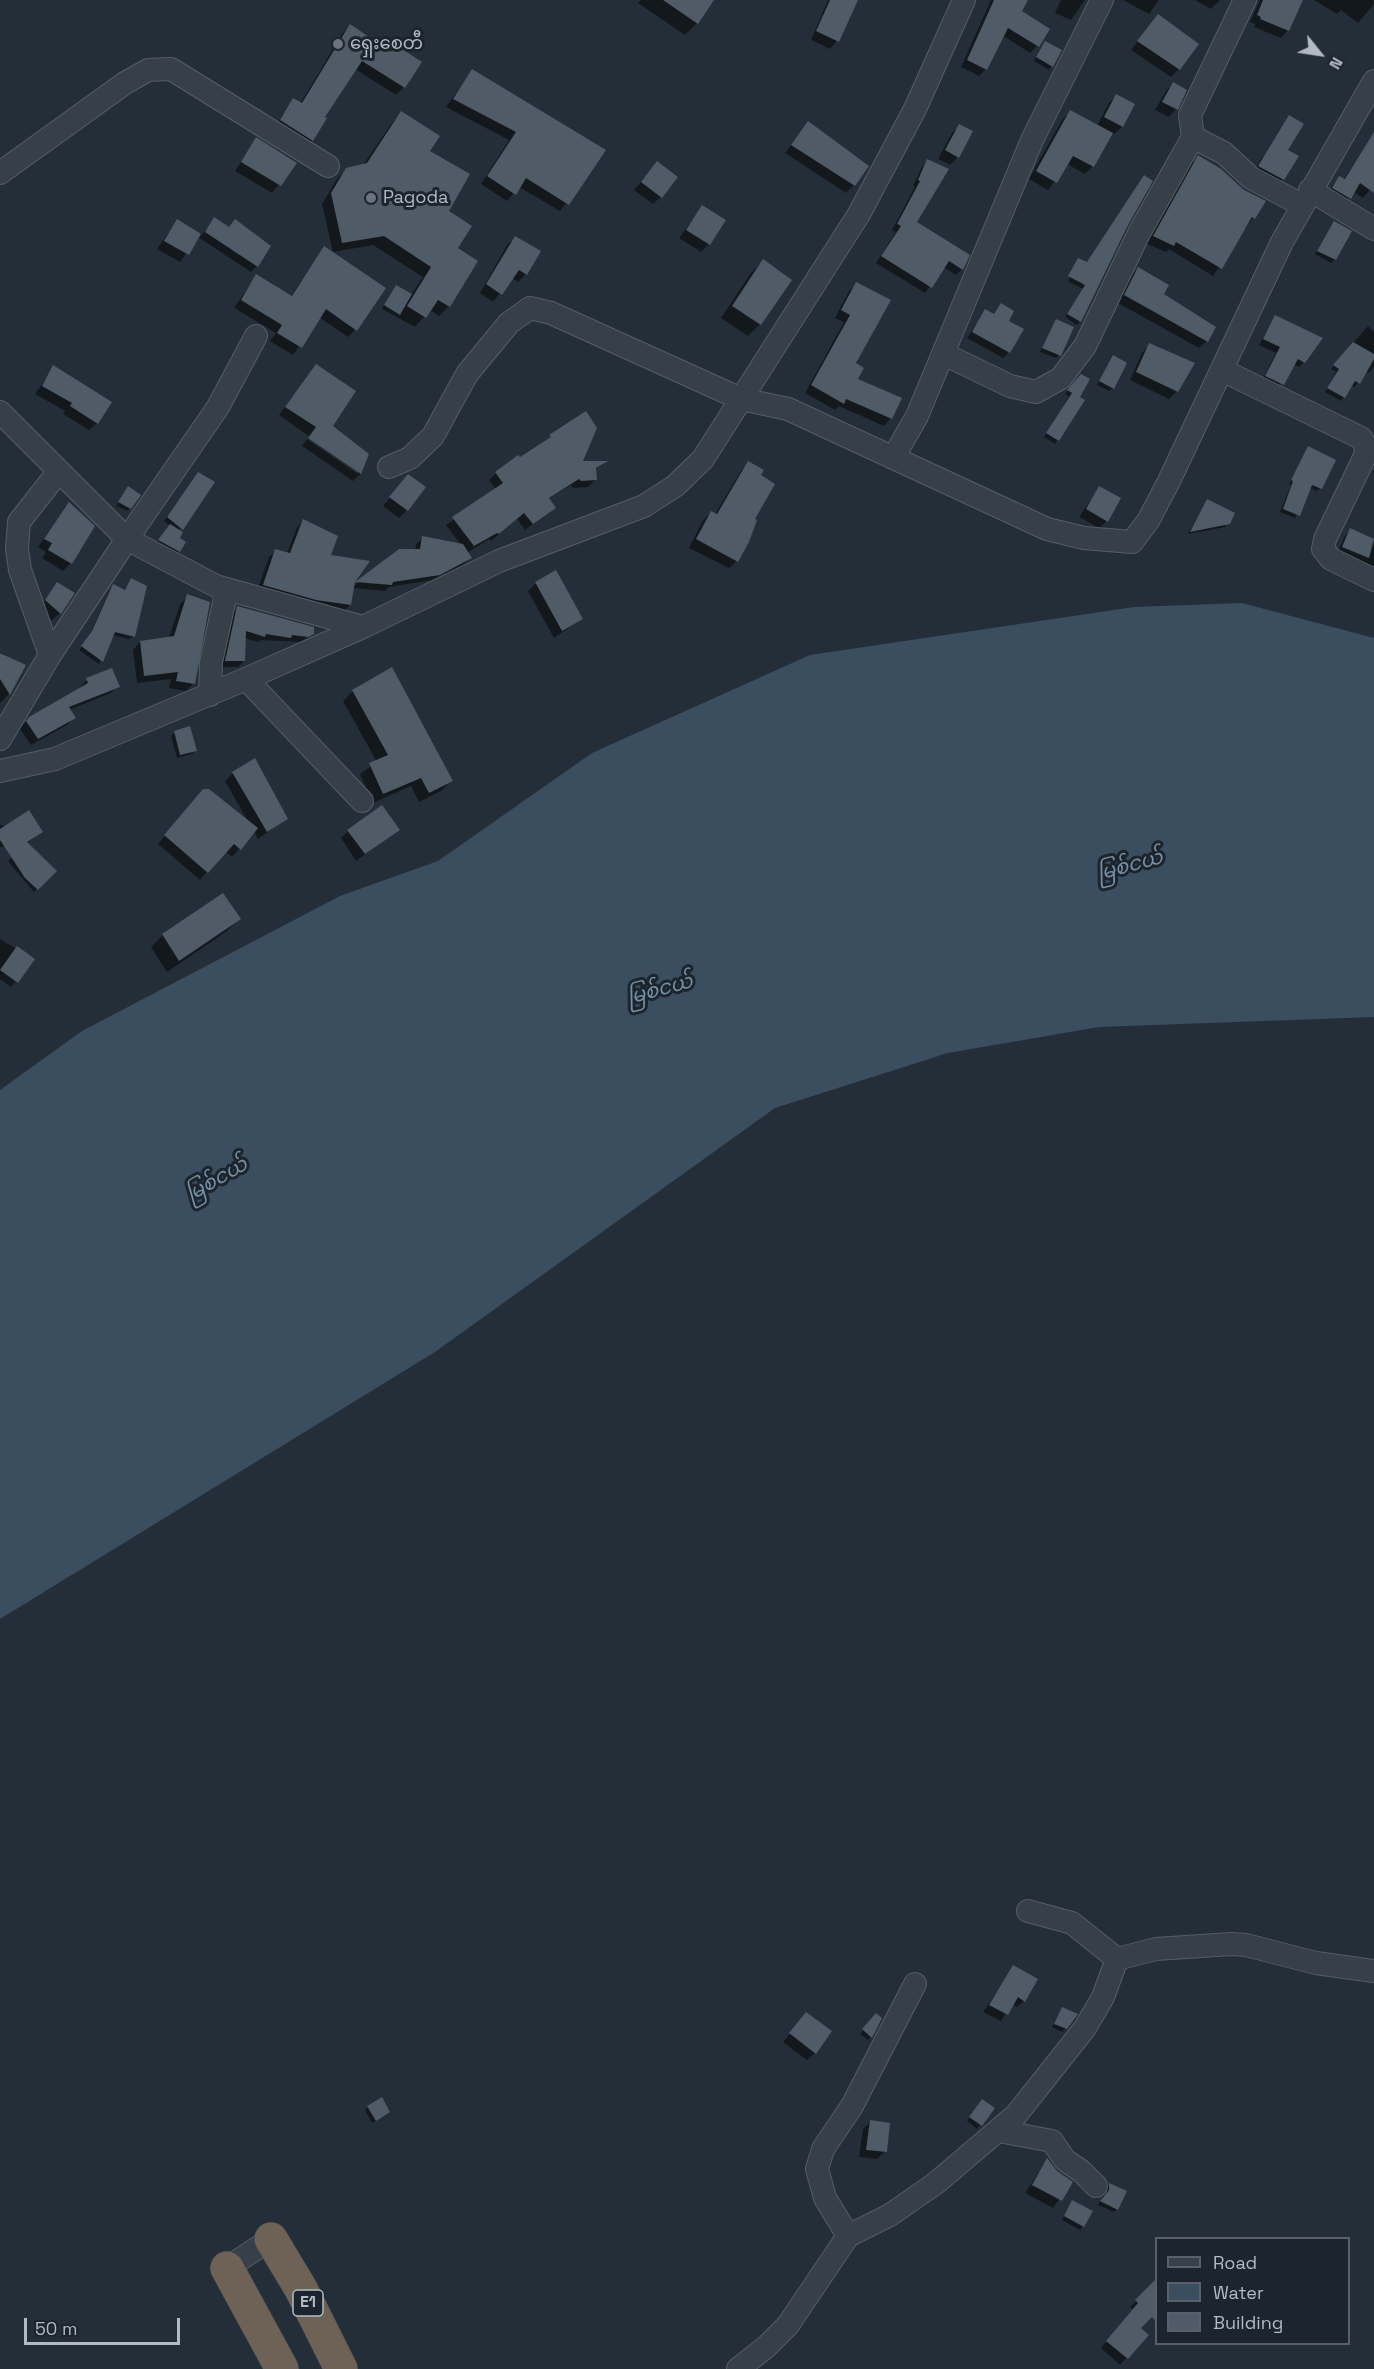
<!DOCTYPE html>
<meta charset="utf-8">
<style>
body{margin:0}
#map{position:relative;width:1374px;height:2369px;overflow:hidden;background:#242e38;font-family:"Space Grotesk",sans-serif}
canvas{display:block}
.legend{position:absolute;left:1155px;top:2237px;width:195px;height:108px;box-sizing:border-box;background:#1c252d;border:2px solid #586169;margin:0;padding:8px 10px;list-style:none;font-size:18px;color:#b2bbc4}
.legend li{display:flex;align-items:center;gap:12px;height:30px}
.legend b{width:30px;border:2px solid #586169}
.north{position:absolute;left:1290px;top:24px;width:60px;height:60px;-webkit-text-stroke:4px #1c252d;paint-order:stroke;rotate:120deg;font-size:16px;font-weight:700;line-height:24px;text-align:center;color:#b2bbc4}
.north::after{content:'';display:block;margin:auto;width:21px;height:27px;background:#b2bbc4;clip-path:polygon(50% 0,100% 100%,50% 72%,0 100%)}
.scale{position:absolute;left:24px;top:2318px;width:156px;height:27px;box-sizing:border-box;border:3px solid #b2bbc4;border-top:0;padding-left:8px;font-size:18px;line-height:21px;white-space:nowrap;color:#b2bbc4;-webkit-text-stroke:4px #1c252d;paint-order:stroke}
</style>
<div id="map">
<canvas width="1374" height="2369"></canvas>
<ul class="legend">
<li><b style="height:8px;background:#374048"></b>Road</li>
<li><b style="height:16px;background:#3a4e5f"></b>Water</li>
<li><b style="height:16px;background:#4f5b66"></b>Building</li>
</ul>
<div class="north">N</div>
<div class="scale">50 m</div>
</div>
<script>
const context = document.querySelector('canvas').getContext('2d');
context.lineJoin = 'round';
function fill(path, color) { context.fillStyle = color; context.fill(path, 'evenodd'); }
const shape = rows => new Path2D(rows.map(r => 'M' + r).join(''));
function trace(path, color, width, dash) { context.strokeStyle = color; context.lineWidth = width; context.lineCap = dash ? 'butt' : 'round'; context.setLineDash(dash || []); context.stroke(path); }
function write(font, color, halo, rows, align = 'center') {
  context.font = font + ' "Space Grotesk","Noto Sans Myanmar",sans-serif'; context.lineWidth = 6; context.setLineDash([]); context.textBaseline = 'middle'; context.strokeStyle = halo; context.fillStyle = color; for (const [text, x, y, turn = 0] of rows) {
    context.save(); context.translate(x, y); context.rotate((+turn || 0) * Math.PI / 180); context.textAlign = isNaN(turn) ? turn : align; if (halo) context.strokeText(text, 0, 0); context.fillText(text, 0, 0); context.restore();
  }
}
const water = shape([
 [1242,603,1374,638,1374,1017,1099,1027,948,1053,775,1108,435,1352,0,1619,0,1090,82,1031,340,896,438,861,592,753,810,655,1134,607]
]);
const shadow = shape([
 [641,0,704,0,697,23,685,35,638,3],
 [828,0,849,0,837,41,830,49,811,40],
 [991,0,1018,0,1019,11,1037,46,1030,53,1002,35,986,69,979,76,961,67],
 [1061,0,1085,0,1071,20,1055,13],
 [1123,0,1159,0,1149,14],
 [1195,0,1220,0,1211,9],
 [1260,0,1301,0,1288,30,1281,38,1254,27,1255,24,1250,22],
 [1314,0,1374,0,1374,4,1358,23,1341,10,1337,14],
 [1151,24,1179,69,1171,77,1131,50],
 [350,26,390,53,396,47,404,87,396,95,355,69,323,117,312,140,305,148,273,129,293,100,300,104,342,34],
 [1042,46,1052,66,1049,70,1034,61],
 [472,71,604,151,560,211,519,187,507,201,481,184,509,140,446,107],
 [1173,83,1185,90,1176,109,1169,117,1155,110,1166,91],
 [1117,96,1133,105,1122,127,1114,134,1111,133,1093,166,1085,174,1067,164,1048,190,1029,179,1062,120,1070,112,1097,126,1109,103],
 [401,113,428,151,456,249,449,306,439,316,430,310,415,327,382,309,393,290,411,295,423,277,373,245,333,252,322,204,337,179,347,169,363,165,392,123],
 [1290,117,1283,179,1276,186,1252,173],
 [808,123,854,185,846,193,785,153],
 [960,125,971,132,958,157,950,165,938,159,952,133],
 [256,139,295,163,272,193,235,171],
 [1366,148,1374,153,1374,185,1363,198,1353,192,1342,206,1325,196,1339,178,1343,180],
 [1199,157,1244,191,1264,202,1213,276,1169,249,1166,252,1147,244,1191,164],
 [928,161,915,222,962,269,956,275,943,267,925,293,876,263,896,232,892,230,915,187,913,186,922,167],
 [657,163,661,197,653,204,634,190],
 [702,207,709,244,701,252,679,238],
 [214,219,228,228,257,266,251,272,198,237,180,262,157,249,177,221,202,235],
 [1334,222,1335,259,1331,263,1315,254],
 [1125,226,1080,321,1077,325,1065,317,1083,289,1068,281,1078,261,1086,264],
 [515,238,526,274,518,282,512,278,493,302,480,293,507,245],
 [324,248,355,330,348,337,319,317,293,355,270,341,276,333,234,308,256,276,291,296],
 [763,261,790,280,760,324,748,336,721,318,751,273],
 [1138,269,1162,295,1205,320,1207,341,1199,348,1118,303,1131,276],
 [857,284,856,379,891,418,884,426,839,406,835,410,805,393,844,322,835,318,849,291],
 [1001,305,1007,321,1009,352,1003,358,967,338,986,311,993,315],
 [1275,317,1321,339,1312,353,1299,367,1293,364,1277,389,1261,382,1276,353,1259,345],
 [1056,321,1059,355,1056,358,1040,352],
 [1368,326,1374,332,1374,366,1369,373,1366,371,1355,387,1351,385,1341,401,1325,392,1336,372,1331,369],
 [1149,345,1177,391,1169,399,1130,380,1142,353],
 [1113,357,1113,388,1109,391,1097,385],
 [54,367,97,423,89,430,63,414,65,411,35,394],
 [309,374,331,426,367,455,360,474,353,481,302,446,307,439,358,474,358,471,279,415],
 [1081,376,1078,397,1083,400,1055,444,1044,437,1069,397,1065,394],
 [586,413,580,463,604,462,595,470,595,480,588,487,573,488,571,485,548,499,554,507,525,530,517,519,491,541,489,539,467,553,470,558,464,564,432,580,389,587,385,591,352,588,350,605,344,611,257,591,269,557,275,551,287,554,297,527,303,521,351,588,400,550,415,551,416,544,423,538,461,545,446,525,496,490,489,480,496,473,543,444],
 [1308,447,1320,488,1317,491,1309,488,1295,518,1280,512,1291,485,1289,484],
 [748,463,753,519,737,561,729,568,689,548,703,520,711,513,715,514,741,471],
 [408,476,407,510,399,518,383,506],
 [195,477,179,531,179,551,175,554,156,544,170,526,164,521],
 [1100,487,1107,521,1099,528,1079,517],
 [125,492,130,508,127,511,116,506],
 [1207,501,1228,523,1225,527,1188,534],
 [69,504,71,563,63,571,42,558,46,552,38,547],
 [1351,530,1374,541,1374,568,1337,553,1345,536],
 [132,580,134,636,130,639,112,635,99,664,79,650,89,636,110,590,114,586,124,591],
 [536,583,581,619,554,638,528,591],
 [57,584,60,613,52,620,38,609],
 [188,596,194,683,186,691,169,688,171,679,137,683,133,650,140,642,169,638,180,604],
 [238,608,312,634,301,642,261,640,258,642,244,638,244,661,238,667,220,667,232,614],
 [0,652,24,666,9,694,0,703,0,710],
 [392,669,451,781,441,791,419,802,411,786,373,803,360,774,377,762,343,701,353,691],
 [87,680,118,686,111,693,69,710,74,718,67,725,31,745,20,729,22,726,30,718,81,689,80,687],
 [175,732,195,750,192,754,177,758,171,736],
 [233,773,286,819,258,839,254,831,232,857,225,851,200,880,158,844,203,790,249,823,225,781],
 [0,825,41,832,26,844,55,871,34,892,8,861,24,847,0,847],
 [398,830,356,861,341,838,348,831],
 [239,919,227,931,167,972,151,947,163,935],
 [0,939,33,959,11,987,0,979],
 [1014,1967,1024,2001,1017,2007,1012,2004,1001,2021,983,2012],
 [1062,2009,1066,2028,1062,2032,1052,2027],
 [806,2014,815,2053,807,2060,783,2042],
 [877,2015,871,2037,868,2040,860,2034],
 [979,2104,993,2108,977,2129,967,2121],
 [368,2107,389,2112,372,2123,365,2110],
 [870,2122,885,2151,877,2159,859,2157,863,2129],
 [1047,2160,1056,2172,1071,2182,1053,2208,1025,2193],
 [1109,2185,1117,2209,1114,2212,1098,2205],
 [1069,2206,1083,2226,1080,2230,1062,2220],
 [1149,2289,1156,2297,1156,2310,1138,2328,1146,2335,1120,2365,1101,2348,1133,2310,1130,2307]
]);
const building = shape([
 [663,0,714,0,698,24],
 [830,0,858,0,839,42,816,31],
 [994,0,1028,0,1022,11,1050,29,1039,47,1008,28,987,70,967,60],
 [1263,0,1303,0,1289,31,1260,19,1261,17,1257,15],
 [1158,14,1199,44,1180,70,1137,41],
 [350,24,391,52,396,45,422,62,405,88,362,61,325,117,327,118,313,141,280,120,293,98,302,103],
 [1045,41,1062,50,1053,67,1036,57],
 [472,69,606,150,569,205,526,178,516,195,487,176,516,132,453,99],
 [1173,82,1187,90,1178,110,1162,102],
 [1116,94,1135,104,1123,127,1104,117],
 [1070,110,1113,133,1094,167,1073,156,1057,183,1036,171],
 [401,111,440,136,430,151,470,174,449,211,472,226,458,248,478,261,450,307,438,300,426,318,407,306,431,267,384,236,342,243,331,193,346,168,367,163],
 [1289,115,1304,124,1288,150,1299,156,1284,180,1258,166],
 [808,121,869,166,855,186,791,145],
 [959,124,973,131,959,158,945,150],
 [1374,132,1374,193,1360,183,1351,199,1332,188,1339,176,1345,179],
 [256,137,297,163,281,186,241,162],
 [1198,155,1221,169,1244,190,1266,201,1255,219,1252,217,1222,269,1176,242,1174,246,1153,236],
 [927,159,949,169,917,222,970,255,963,270,949,261,932,288,881,256,901,226,897,224,920,181,918,180],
 [657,161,678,177,662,198,641,182],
 [1144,175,1153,181,1127,227,1081,322,1067,314,1085,285,1068,276,1078,258,1087,262],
 [702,205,726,220,710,245,686,230],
 [214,217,229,227,235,219,271,246,258,267,205,232],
 [177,219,201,234,189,255,164,241],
 [1334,221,1352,231,1336,260,1317,251],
 [515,236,541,251,527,275,519,270,502,295,486,284],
 [324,246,386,288,357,331,326,309,302,348,277,333,282,325,241,300,256,274,292,296],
 [763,259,792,280,761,325,732,306],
 [1138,267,1169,285,1164,294,1216,327,1208,342,1124,295],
 [856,282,891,300,856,363,864,368,858,379,902,398,892,419,846,399,844,404,811,385,850,315,841,310],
 [396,285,412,294,400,315,384,305],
 [1001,303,1014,311,1009,321,1024,329,1010,353,972,332,985,309,994,314],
 [1275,315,1323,338,1305,363,1298,359,1284,385,1265,376,1280,347,1263,339],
 [1056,319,1074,327,1061,356,1042,348],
 [1353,342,1374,354,1374,359,1360,384,1355,381,1345,398,1327,388,1339,369,1333,365],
 [1149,343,1195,363,1178,392,1136,372],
 [1113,355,1127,363,1114,389,1099,381],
 [316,364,356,391,333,426,369,454,361,474,308,438,316,427,285,407],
 [53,365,112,402,98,424,70,406,72,403,42,386],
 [1081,374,1090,379,1080,397,1085,400,1059,441,1046,433,1072,393,1067,390],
 [586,411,597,428,583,461,608,461,596,468,597,480,581,481,579,479,549,498,556,508,533,524,524,513,499,534,497,533,474,546,452,517,503,483,495,472,518,455,520,457,551,437,549,435],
 [1308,446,1336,460,1322,489,1312,485,1300,516,1283,509,1293,481,1291,480],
 [748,461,764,470,761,475,775,484,755,519,757,520,749,542,738,562,696,539,711,511,717,514],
 [198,472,215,482,183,530,167,517],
 [408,474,426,487,408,511,389,497],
 [128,486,141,495,131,509,118,502],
 [1099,486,1121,498,1108,522,1086,509],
 [1207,499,1235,513,1230,524,1190,532],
 [69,502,95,526,72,564,48,550,52,543,44,539],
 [303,519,338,536,331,555,370,561,355,582,351,605,316,600,263,585,275,549,290,553],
 [170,524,183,532,180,538,186,542,180,552,158,540],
 [1350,528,1374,539,1369,558,1342,547],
 [422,536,463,544,472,558,440,575,393,582,392,585,355,582,399,549,420,549],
 [556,570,583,619,562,631,535,582],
 [131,578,147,586,135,637,115,632,103,662,81,646,92,631,113,584,125,590],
 [57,582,75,593,61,614,45,600],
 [187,594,210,602,195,684,176,681,178,672,144,676,140,641,174,636],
 [237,606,314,627,314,634,308,637,292,635,291,638,266,634,265,637,246,631,245,661,225,661],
 [0,653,26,665,10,695,0,679],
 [392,667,453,781,429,793,421,778,383,794,369,763,388,755,352,690],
 [112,668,120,687,69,707,76,718,38,739,26,721,29,717,88,683,86,678],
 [190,726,197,751,180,755,174,731],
 [255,758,288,819,267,832,232,772],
 [203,789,209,789,258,828,241,850,234,844,208,873,164,835],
 [382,805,400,830,365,854,347,830],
 [29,810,43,832,27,842,57,871,38,890,25,878,0,840,0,829],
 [223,893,241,919,179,961,162,934],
 [17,946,35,959,18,983,0,970],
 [1013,1965,1038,1979,1025,2002,1018,1997,1008,2015,989,2005],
 [1062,2007,1078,2014,1067,2029,1054,2024],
 [806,2012,832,2031,816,2054,789,2033],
 [876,2013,882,2018,872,2038,862,2029],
 [382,2097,390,2112,376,2121,367,2106],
 [982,2099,995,2108,982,2126,969,2117],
 [870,2120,890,2123,887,2152,866,2150],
 [1047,2158,1057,2171,1073,2182,1062,2201,1032,2185],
 [1109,2183,1127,2191,1118,2210,1100,2201,1109,2190],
 [1072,2200,1093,2211,1084,2227,1064,2216],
 [1156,2279,1156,2322,1152,2317,1141,2328,1149,2335,1128,2359,1106,2341,1138,2303,1135,2300]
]);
const minor = shape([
 [1193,137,1224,153,1251,178,1302,205],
 [0,173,125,83,148,70,171,69,328,166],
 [1310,190,1374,229],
 [256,336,218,407,127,539,216,586,363,627],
 [944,354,1010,386,1036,392,1061,378,1085,346,1139,233,1193,137,1190,115,1245,0],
 [1222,370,1361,438,1366,446,1365,456,1325,539,1323,549,1331,559,1374,580],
 [0,412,127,539,50,655,0,739],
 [893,458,917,416,1032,140,1102,0],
 [389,467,410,458,433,436,467,374,509,323,530,308,551,313,741,399,788,409,1047,529,1084,538,1132,542,1148,521,1168,483,1282,242,1374,81],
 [50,655,20,570,17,549,19,522,59,471],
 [246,679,362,801],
 [210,695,211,662,227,589],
 [0,771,55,759,246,679,363,627,499,561,644,506,675,486,703,459,859,214,915,109,964,0],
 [1028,1911,1072,1923,1117,1959],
 [999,2131,1052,2141,1065,2160,1081,2171,1096,2186],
 [848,2236,825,2198,817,2169,823,2149,852,2106,915,1984],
 [227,2268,271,2239],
 [738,2369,766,2347,788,2325,848,2236,890,2215,936,2183,1016,2115,1085,2028,1103,1997,1117,1959,1156,1949,1231,1944,1246,1945,1316,1963,1374,1971]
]);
const highway = shape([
 [271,2239,301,2289,341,2369],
 [227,2268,282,2369]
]);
const markers = [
 [338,44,6,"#6b7280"],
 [371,198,6,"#6b7280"]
];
const shields = [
 [308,2303,30]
];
const shieldNames = [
 ["E1",308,2303]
];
const poiNames = [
 ["ရှေးစေတီ",350,44],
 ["Pagoda",383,198]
];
const waterNames = [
 ["မြစ်ငယ်",1130,866,-15],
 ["မြစ်ငယ်",660,990,-15],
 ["မြစ်ငယ်",217,1180,-30]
];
fill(water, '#3a4e5f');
fill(shadow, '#0007');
fill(building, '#4f5b66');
trace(minor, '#555e66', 24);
trace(highway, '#424b53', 34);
trace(minor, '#374048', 22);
trace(highway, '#6e6155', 33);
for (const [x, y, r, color] of markers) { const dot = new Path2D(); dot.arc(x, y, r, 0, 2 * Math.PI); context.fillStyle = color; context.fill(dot); trace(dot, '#1c252d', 2); }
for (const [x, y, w] of shields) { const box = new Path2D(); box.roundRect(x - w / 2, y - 13, w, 26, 4.5); context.fillStyle = '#1c252d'; context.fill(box); trace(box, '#b2bbc4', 1.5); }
write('bold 16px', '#b2bbc4', null, shieldNames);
write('18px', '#b2bbc4', '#1c252d', poiNames, 'left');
write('italic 20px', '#758fa5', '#1c252d', waterNames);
</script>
